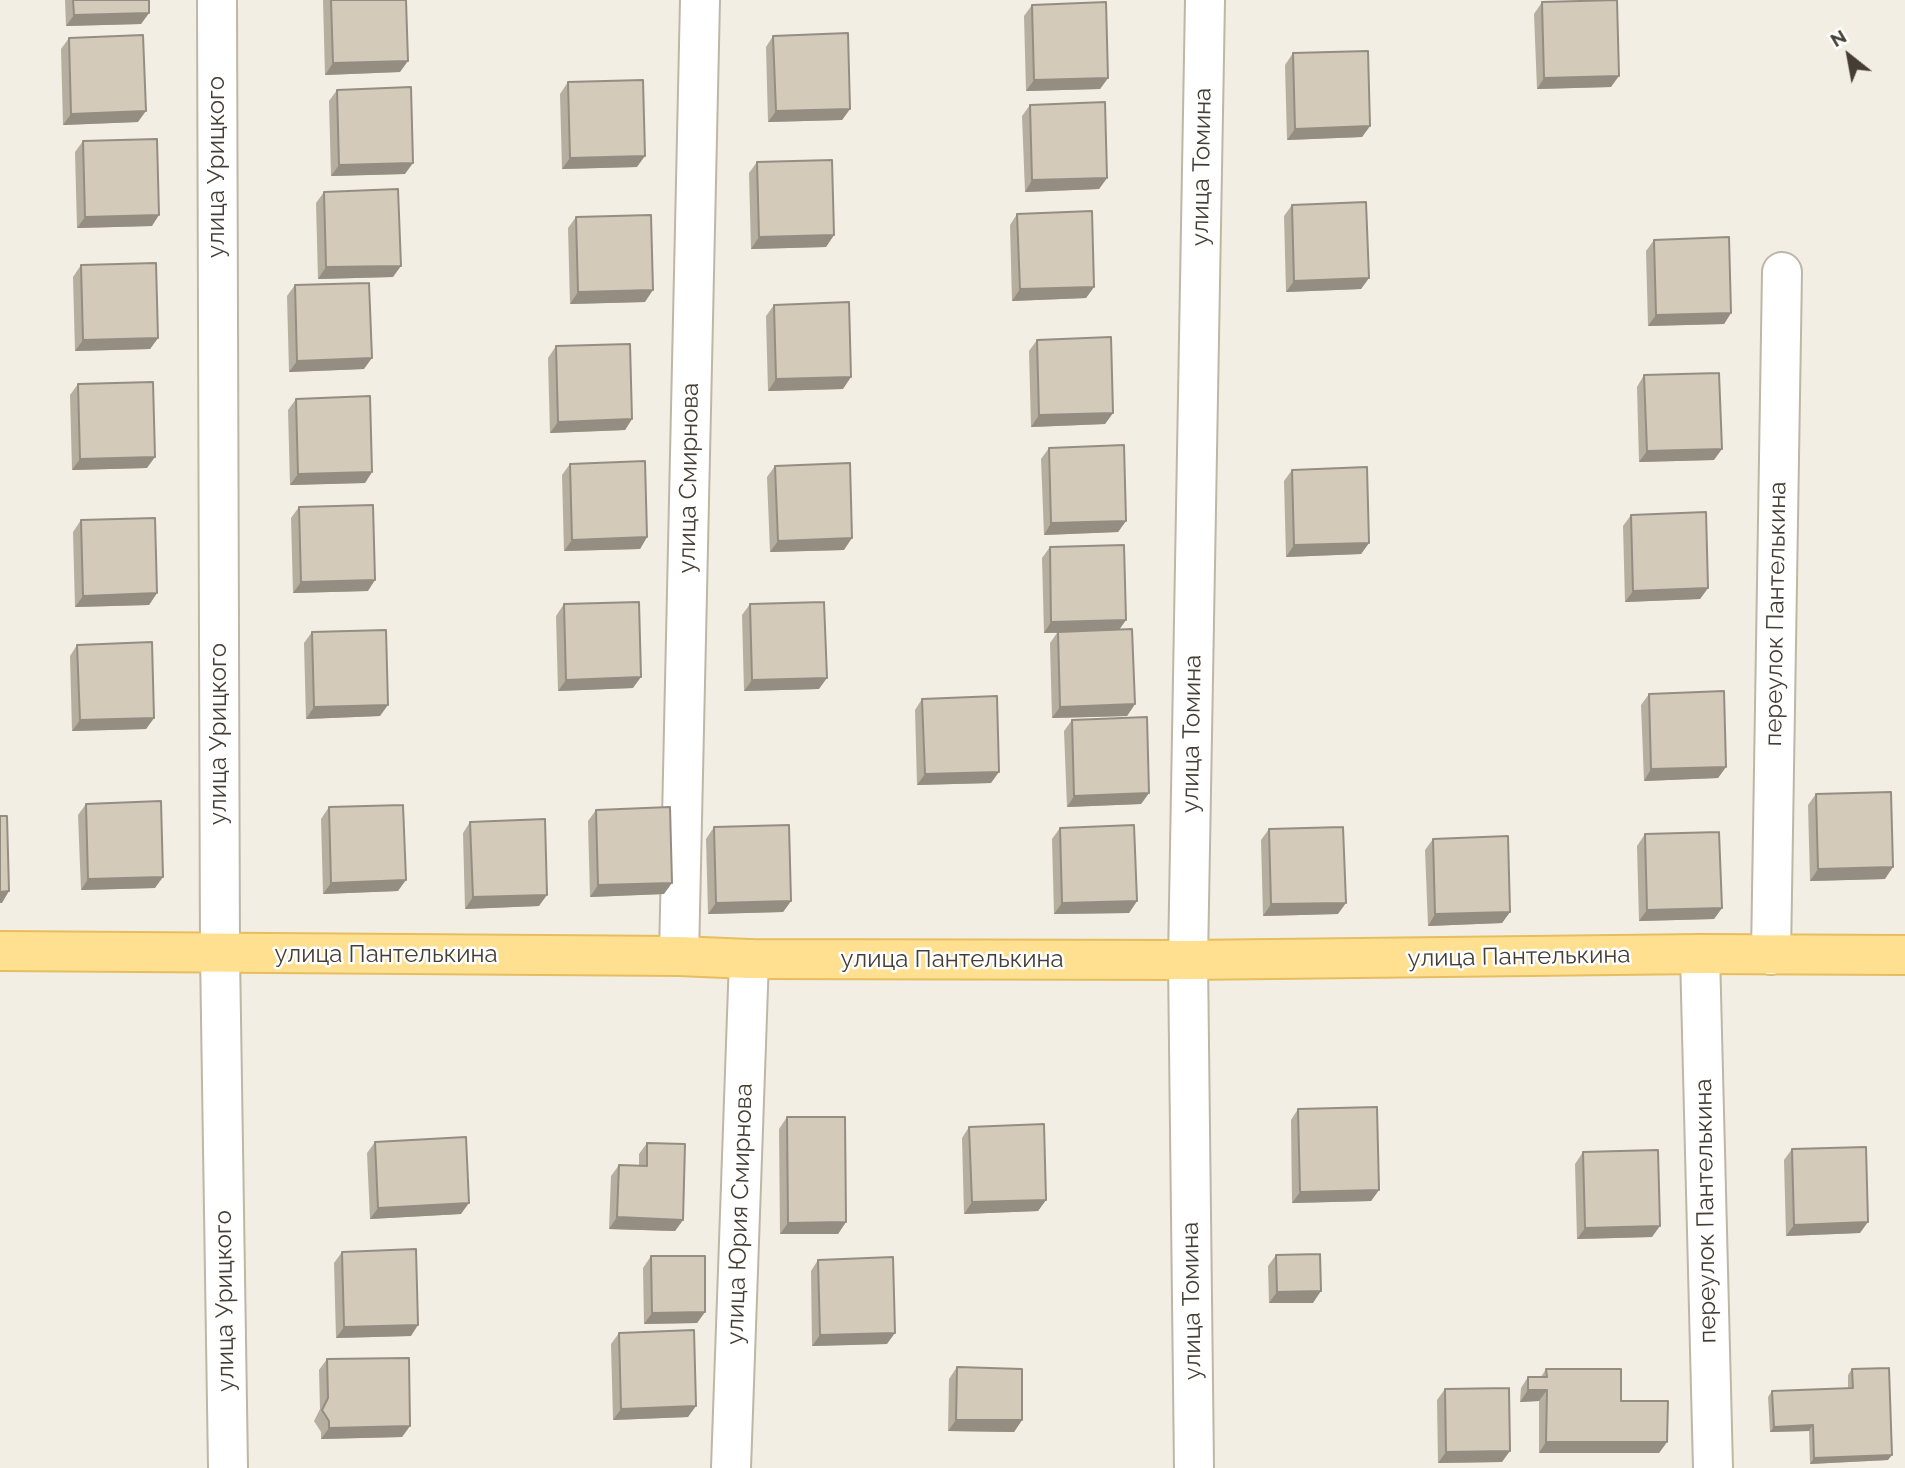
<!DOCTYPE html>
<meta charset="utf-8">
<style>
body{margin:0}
#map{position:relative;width:1905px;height:1468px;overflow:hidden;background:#f2eee4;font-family:Raleway,sans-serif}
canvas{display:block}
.north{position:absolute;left:1814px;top:21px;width:70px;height:70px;-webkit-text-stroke:5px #fff;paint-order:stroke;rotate:329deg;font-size:19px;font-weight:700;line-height:28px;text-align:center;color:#453e34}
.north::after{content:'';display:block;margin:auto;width:24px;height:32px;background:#453e34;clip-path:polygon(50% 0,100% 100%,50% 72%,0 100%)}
</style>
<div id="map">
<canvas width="1905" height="1468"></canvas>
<div class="north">N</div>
</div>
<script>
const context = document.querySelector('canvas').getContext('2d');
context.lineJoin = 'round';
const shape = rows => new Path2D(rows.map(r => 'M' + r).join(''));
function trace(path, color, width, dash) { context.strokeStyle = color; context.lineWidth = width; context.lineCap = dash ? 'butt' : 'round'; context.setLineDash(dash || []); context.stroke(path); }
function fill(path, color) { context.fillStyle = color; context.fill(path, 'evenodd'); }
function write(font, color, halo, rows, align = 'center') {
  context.font = font + ' Raleway,sans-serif'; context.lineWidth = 5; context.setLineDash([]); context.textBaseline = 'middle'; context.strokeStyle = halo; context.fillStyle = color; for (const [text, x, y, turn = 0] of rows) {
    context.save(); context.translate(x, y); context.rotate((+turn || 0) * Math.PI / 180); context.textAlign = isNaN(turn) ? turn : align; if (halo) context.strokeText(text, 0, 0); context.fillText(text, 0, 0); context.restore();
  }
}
const minor = shape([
 [217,0,220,954,228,1468],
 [1700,954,1713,1468],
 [1771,955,1782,272],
 [679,956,700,0],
 [731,1468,749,959],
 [1194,1468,1188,960,1205,0]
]);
const major = shape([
 [0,951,679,956,749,959,1188,960,1700,954,1905,955]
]);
const wall = shape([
 [65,0,149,0,149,13,141,24,66,26],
 [323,0,406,0,400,72,325,75],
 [1542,2,1611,87,1537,89,1534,14],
 [1032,5,1108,78,1100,89,1026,91,1024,16],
 [773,36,850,109,842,120,768,122,766,47],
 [69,38,138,122,63,125,61,49],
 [1293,53,1370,126,1362,137,1287,140,1285,65],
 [568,82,637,167,562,169,560,94],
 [337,90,405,174,331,176,329,101],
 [1030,105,1107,178,1099,189,1025,192,1022,116],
 [83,141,152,226,77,228,75,152],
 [757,162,834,235,826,247,751,249,749,173],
 [324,192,393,277,318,279,316,203],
 [1292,205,1369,278,1361,289,1286,292,1284,216],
 [1017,214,1094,287,1086,298,1012,301,1010,225],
 [576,217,645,302,570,304,568,228],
 [1654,240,1731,313,1724,324,1648,326,1646,251],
 [81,265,158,338,150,349,75,351,73,277],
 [295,285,364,369,289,372,287,296],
 [774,305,843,389,768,391,766,316],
 [1037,340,1113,413,1105,424,1031,427,1029,351],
 [556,346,632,419,625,430,550,433,548,358],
 [1644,375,1714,460,1639,462,1637,387],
 [78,384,147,468,72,470,70,395],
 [296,399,372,472,365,483,290,485,288,410],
 [1049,448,1126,521,1118,532,1044,535,1041,459],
 [570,464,647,537,640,549,564,551,562,475],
 [775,466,844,550,770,552,767,477],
 [1292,470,1369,543,1361,554,1286,557,1284,481],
 [299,507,368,591,293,593,291,518],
 [1631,515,1708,588,1700,599,1625,602,1623,526],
 [81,520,157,593,149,605,75,607,73,532],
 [1050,547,1126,620,1119,630,1135,704,1127,716,1052,718,1050,643,1057,633,1044,633,1042,558],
 [564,604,633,688,558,691,556,616],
 [750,604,819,689,744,691,742,615],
 [312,632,380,716,306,719,304,643],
 [77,645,154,718,146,729,72,731,70,656],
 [1649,694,1726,767,1718,778,1644,781,1641,705],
 [922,699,991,783,917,785,915,710],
 [1072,720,1149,793,1141,804,1067,807,1064,731],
 [1816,794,1885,879,1810,881,1808,805],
 [86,804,155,888,81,890,78,815],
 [329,807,398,891,323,894,321,819],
 [596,810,664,894,590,897,588,821],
 [470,822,539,906,465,909,463,833],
 [714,827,791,901,783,912,708,914,706,839],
 [1060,828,1137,901,1129,913,1054,914,1052,839],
 [1269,829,1338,914,1263,916,1261,840],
 [1645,834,1722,908,1714,919,1639,921,1637,846],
 [1433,839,1510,912,1502,923,1428,926,1425,850],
 [1298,1109,1379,1190,1371,1201,1292,1203,1291,1120],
 [787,1117,846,1222,838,1234,780,1234,779,1129],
 [969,1127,1046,1200,1038,1211,964,1214,962,1138],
 [375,1142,461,1214,370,1219,367,1153],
 [647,1143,683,1220,675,1231,609,1229,611,1176,619,1165,639,1165,639,1154],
 [1792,1149,1860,1233,1786,1236,1784,1160],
 [1583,1152,1652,1237,1577,1239,1575,1164],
 [342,1252,411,1336,336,1338,334,1263],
 [1276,1255,1313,1303,1269,1303,1268,1266],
 [651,1256,705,1312,697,1323,644,1324,643,1268],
 [818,1260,887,1344,812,1346,811,1271],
 [619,1333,688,1417,613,1420,611,1344],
 [327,1359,410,1426,402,1437,321,1439,321,1432,314,1421,320,1409,319,1370],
 [957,1367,1022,1420,1014,1432,948,1431,949,1379],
 [1546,1369,1621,1401,1667,1442,1659,1453,1539,1453,1539,1401,1520,1402,1521,1388,1528,1377,1541,1377],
 [1852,1369,1888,1460,1810,1464,1809,1431,1770,1432,1768,1397,1772,1391,1848,1388,1848,1375],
 [1445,1389,1502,1462,1438,1463,1437,1400]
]);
const shadedWall = shape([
 [149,13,141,24,66,26,74,15],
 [408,61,400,72,325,75,333,63],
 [1619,76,1611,87,1537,89,1544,78],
 [1108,78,1100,89,1026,91,1034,80],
 [850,109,842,120,768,122,776,111],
 [146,111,138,122,63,125,71,114],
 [1370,126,1362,137,1287,140,1295,129],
 [645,156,637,167,562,169,570,158],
 [413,163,405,174,331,176,339,165],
 [1107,178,1099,189,1025,192,1032,180],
 [159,215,152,226,77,228,85,217],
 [834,235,826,247,751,249,759,237],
 [401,266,393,277,318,279,326,267],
 [1369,278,1361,289,1286,292,1294,281],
 [1094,287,1086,298,1012,301,1020,289],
 [653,290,645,302,570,304,578,292],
 [1731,313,1724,324,1648,326,1656,315],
 [158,338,150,349,75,351,83,340],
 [372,358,364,369,289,372,297,361],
 [851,377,843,389,768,391,776,379],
 [1113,413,1105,424,1031,427,1039,415],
 [632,419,625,430,550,433,558,422],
 [1722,449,1714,460,1639,462,1647,451],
 [155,457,147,468,72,470,80,459],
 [372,472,365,483,290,485,298,474],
 [1126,521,1118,532,1044,535,1051,523],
 [647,537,640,549,564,551,572,540],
 [852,538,844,550,770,552,778,541],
 [1369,543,1361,554,1286,557,1294,545],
 [375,580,368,591,293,593,301,582],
 [1708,588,1700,599,1625,602,1633,591],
 [157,593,149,605,75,607,83,596],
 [1126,620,1118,631,1044,633,1051,622],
 [641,677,633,688,558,691,566,680],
 [827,678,819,689,744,691,752,680],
 [1135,704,1127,716,1052,718,1060,707],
 [388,705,380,716,306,719,314,707],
 [154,718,146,729,72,731,80,720],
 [1726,767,1718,778,1644,781,1651,769],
 [999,772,991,783,917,785,925,774],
 [1149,793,1141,804,1067,807,1074,796],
 [1893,867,1885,879,1810,881,1818,869],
 [163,877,155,888,81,890,88,879],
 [406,880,398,891,323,894,331,883],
 [672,883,664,894,590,897,598,885],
 [9,891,2,903,0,903,0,892],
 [547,895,539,906,465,909,473,897],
 [791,901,783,912,708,914,716,903],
 [1137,901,1129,913,1054,914,1062,903],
 [1346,903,1338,914,1263,916,1271,904],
 [1722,908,1714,919,1639,921,1647,910],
 [1510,912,1502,923,1428,926,1435,914],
 [1379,1190,1371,1201,1292,1203,1300,1192],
 [1046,1200,1038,1211,964,1214,972,1202],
 [469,1203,461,1214,370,1219,378,1208],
 [617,1217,683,1220,675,1231,609,1229],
 [846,1222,838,1234,780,1234,788,1223],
 [1868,1222,1860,1233,1786,1236,1794,1225],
 [1660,1226,1652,1237,1577,1239,1585,1228],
 [1321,1291,1313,1303,1269,1303,1277,1292],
 [705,1312,697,1323,644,1324,652,1313],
 [418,1325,411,1336,336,1338,344,1327],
 [895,1333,887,1344,812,1346,820,1335],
 [1528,1390,1547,1390,1539,1401,1520,1402],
 [696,1406,688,1417,613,1420,621,1409],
 [956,1420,1022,1420,1014,1432,948,1431],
 [1813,1425,1809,1431,1770,1432,1774,1427],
 [410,1426,402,1437,321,1439,329,1428],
 [1546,1442,1667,1442,1659,1453,1539,1453],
 [1510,1451,1502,1462,1438,1463,1446,1452],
 [1892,1455,1888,1460,1810,1464,1814,1458]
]);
const building = shape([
 [73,0,149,0,149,13,74,15,73,0],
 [331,0,406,0,408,61,333,63,331,0],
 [1617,0,1619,76,1544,78,1542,2,1617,0],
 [1106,2,1108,78,1034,80,1032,5,1106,2],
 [848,33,850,109,776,111,773,36,848,33],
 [143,35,146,111,71,114,69,38,143,35],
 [1368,51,1370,126,1295,129,1293,53,1368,51],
 [643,80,645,156,570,158,568,82,643,80],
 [411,87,413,163,339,165,337,90,411,87],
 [1105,102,1107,178,1032,180,1030,105,1105,102],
 [157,139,159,215,85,217,83,141,157,139],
 [832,160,834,235,759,237,757,162,832,160],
 [398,189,401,266,326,267,324,192,398,189],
 [1366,202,1369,278,1294,281,1292,205,1366,202],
 [1092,211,1094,287,1020,289,1017,214,1092,211],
 [651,215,653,290,578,292,576,217,651,215],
 [1729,237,1731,313,1656,315,1654,240,1729,237],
 [156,263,158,338,83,340,81,265,156,263],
 [369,283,372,358,297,361,295,285,369,283],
 [849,302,851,377,776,379,774,305,849,302],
 [1111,337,1113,413,1039,415,1037,340,1111,337],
 [630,344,632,419,558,422,556,346,630,344],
 [1719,373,1722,449,1647,451,1644,375,1719,373],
 [153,382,155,457,80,459,78,384,153,382],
 [370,396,372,472,298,474,296,399,370,396],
 [1124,445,1126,521,1051,523,1049,448,1124,445],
 [645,461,647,537,572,540,570,464,645,461],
 [850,463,852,538,778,541,775,466,850,463],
 [1367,467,1369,543,1294,545,1292,470,1367,467],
 [373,505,375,580,301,582,299,507,373,505],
 [1706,512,1708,588,1633,591,1631,515,1706,512],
 [155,518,157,593,83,596,81,520,155,518],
 [1124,545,1126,620,1051,622,1050,547,1124,545],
 [639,602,641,677,566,680,564,604,639,602],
 [824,602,827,678,752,680,750,604,824,602],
 [1132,629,1135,704,1060,707,1058,632,1132,629],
 [386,630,388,705,314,707,312,632,386,630],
 [152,642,154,718,80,720,77,645,152,642],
 [1724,691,1726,767,1651,769,1649,694,1724,691],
 [997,696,999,772,925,774,922,699,997,696],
 [1147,717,1149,793,1074,796,1072,720,1147,717],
 [1891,792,1893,867,1818,869,1816,794,1891,792],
 [161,801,163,877,88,879,86,804,161,801],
 [403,805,406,880,331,883,329,807,403,805],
 [670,807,672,883,598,885,596,810,670,807],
 [0,816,7,816,9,891,0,892,0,816],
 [545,819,547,895,473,897,470,822,545,819],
 [789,825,791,901,716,903,714,827,789,825],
 [1134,825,1137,901,1062,903,1060,828,1134,825],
 [1343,827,1346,903,1271,904,1269,829,1343,827],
 [1719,832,1722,908,1647,910,1645,834,1719,832],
 [1508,836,1510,912,1435,914,1433,839,1508,836],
 [1377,1107,1379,1190,1300,1192,1298,1109,1377,1107],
 [787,1117,845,1117,846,1222,788,1223,787,1117],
 [1044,1124,1046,1200,972,1202,969,1127,1044,1124],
 [466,1137,469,1203,378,1208,375,1142,466,1137],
 [647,1143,685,1144,683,1220,617,1217,619,1165,647,1166,647,1143],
 [1866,1147,1868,1222,1794,1225,1792,1149,1866,1147],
 [1658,1150,1660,1226,1585,1228,1583,1152,1658,1150],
 [416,1249,418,1325,344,1327,342,1252,416,1249],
 [1320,1254,1321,1291,1277,1292,1276,1255,1320,1254],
 [651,1256,705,1256,705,1312,652,1313,651,1256],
 [893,1257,895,1333,820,1335,818,1260,893,1257],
 [694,1330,696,1406,621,1409,619,1333,694,1330],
 [409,1358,410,1426,329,1428,329,1421,322,1410,328,1398,327,1359,409,1358],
 [957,1367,1022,1369,1022,1420,956,1420,957,1367],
 [1889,1368,1892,1455,1814,1458,1813,1425,1774,1427,1772,1391,1853,1388,1852,1369,1889,1368],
 [1546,1369,1621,1369,1621,1401,1668,1401,1667,1442,1546,1442,1547,1390,1528,1390,1528,1377,1547,1377,1546,1369],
 [1509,1388,1510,1451,1446,1452,1445,1389,1509,1388]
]);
const streetNames = [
 ["улица Урицкого",217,167,-90],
 ["улица Томина",1202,167,-89],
 ["улица Смирнова",689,478,-89],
 ["переулок Пантелькина",1776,614,-89],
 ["улица Урицкого",219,734,-90],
 ["улица Томина",1192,734,-89],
 ["улица Пантелькина",386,955],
 ["улица Пантелькина",1519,957,-1],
 ["улица Пантелькина",952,960],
 ["переулок Пантелькина",1706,1211,-91],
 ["улица Юрия Смирнова",740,1214,-88],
 ["улица Урицкого",225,1301,-91],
 ["улица Томина",1192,1301,-91]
];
trace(minor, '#beb6a7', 42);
trace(major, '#e6bd5f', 42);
trace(minor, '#fff', 38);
trace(major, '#ffe090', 38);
fill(wall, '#b6ae9f');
fill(shadedWall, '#948d82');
fill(building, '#d4cab9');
trace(building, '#948d82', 2);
write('24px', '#453e34', '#fff', streetNames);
</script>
